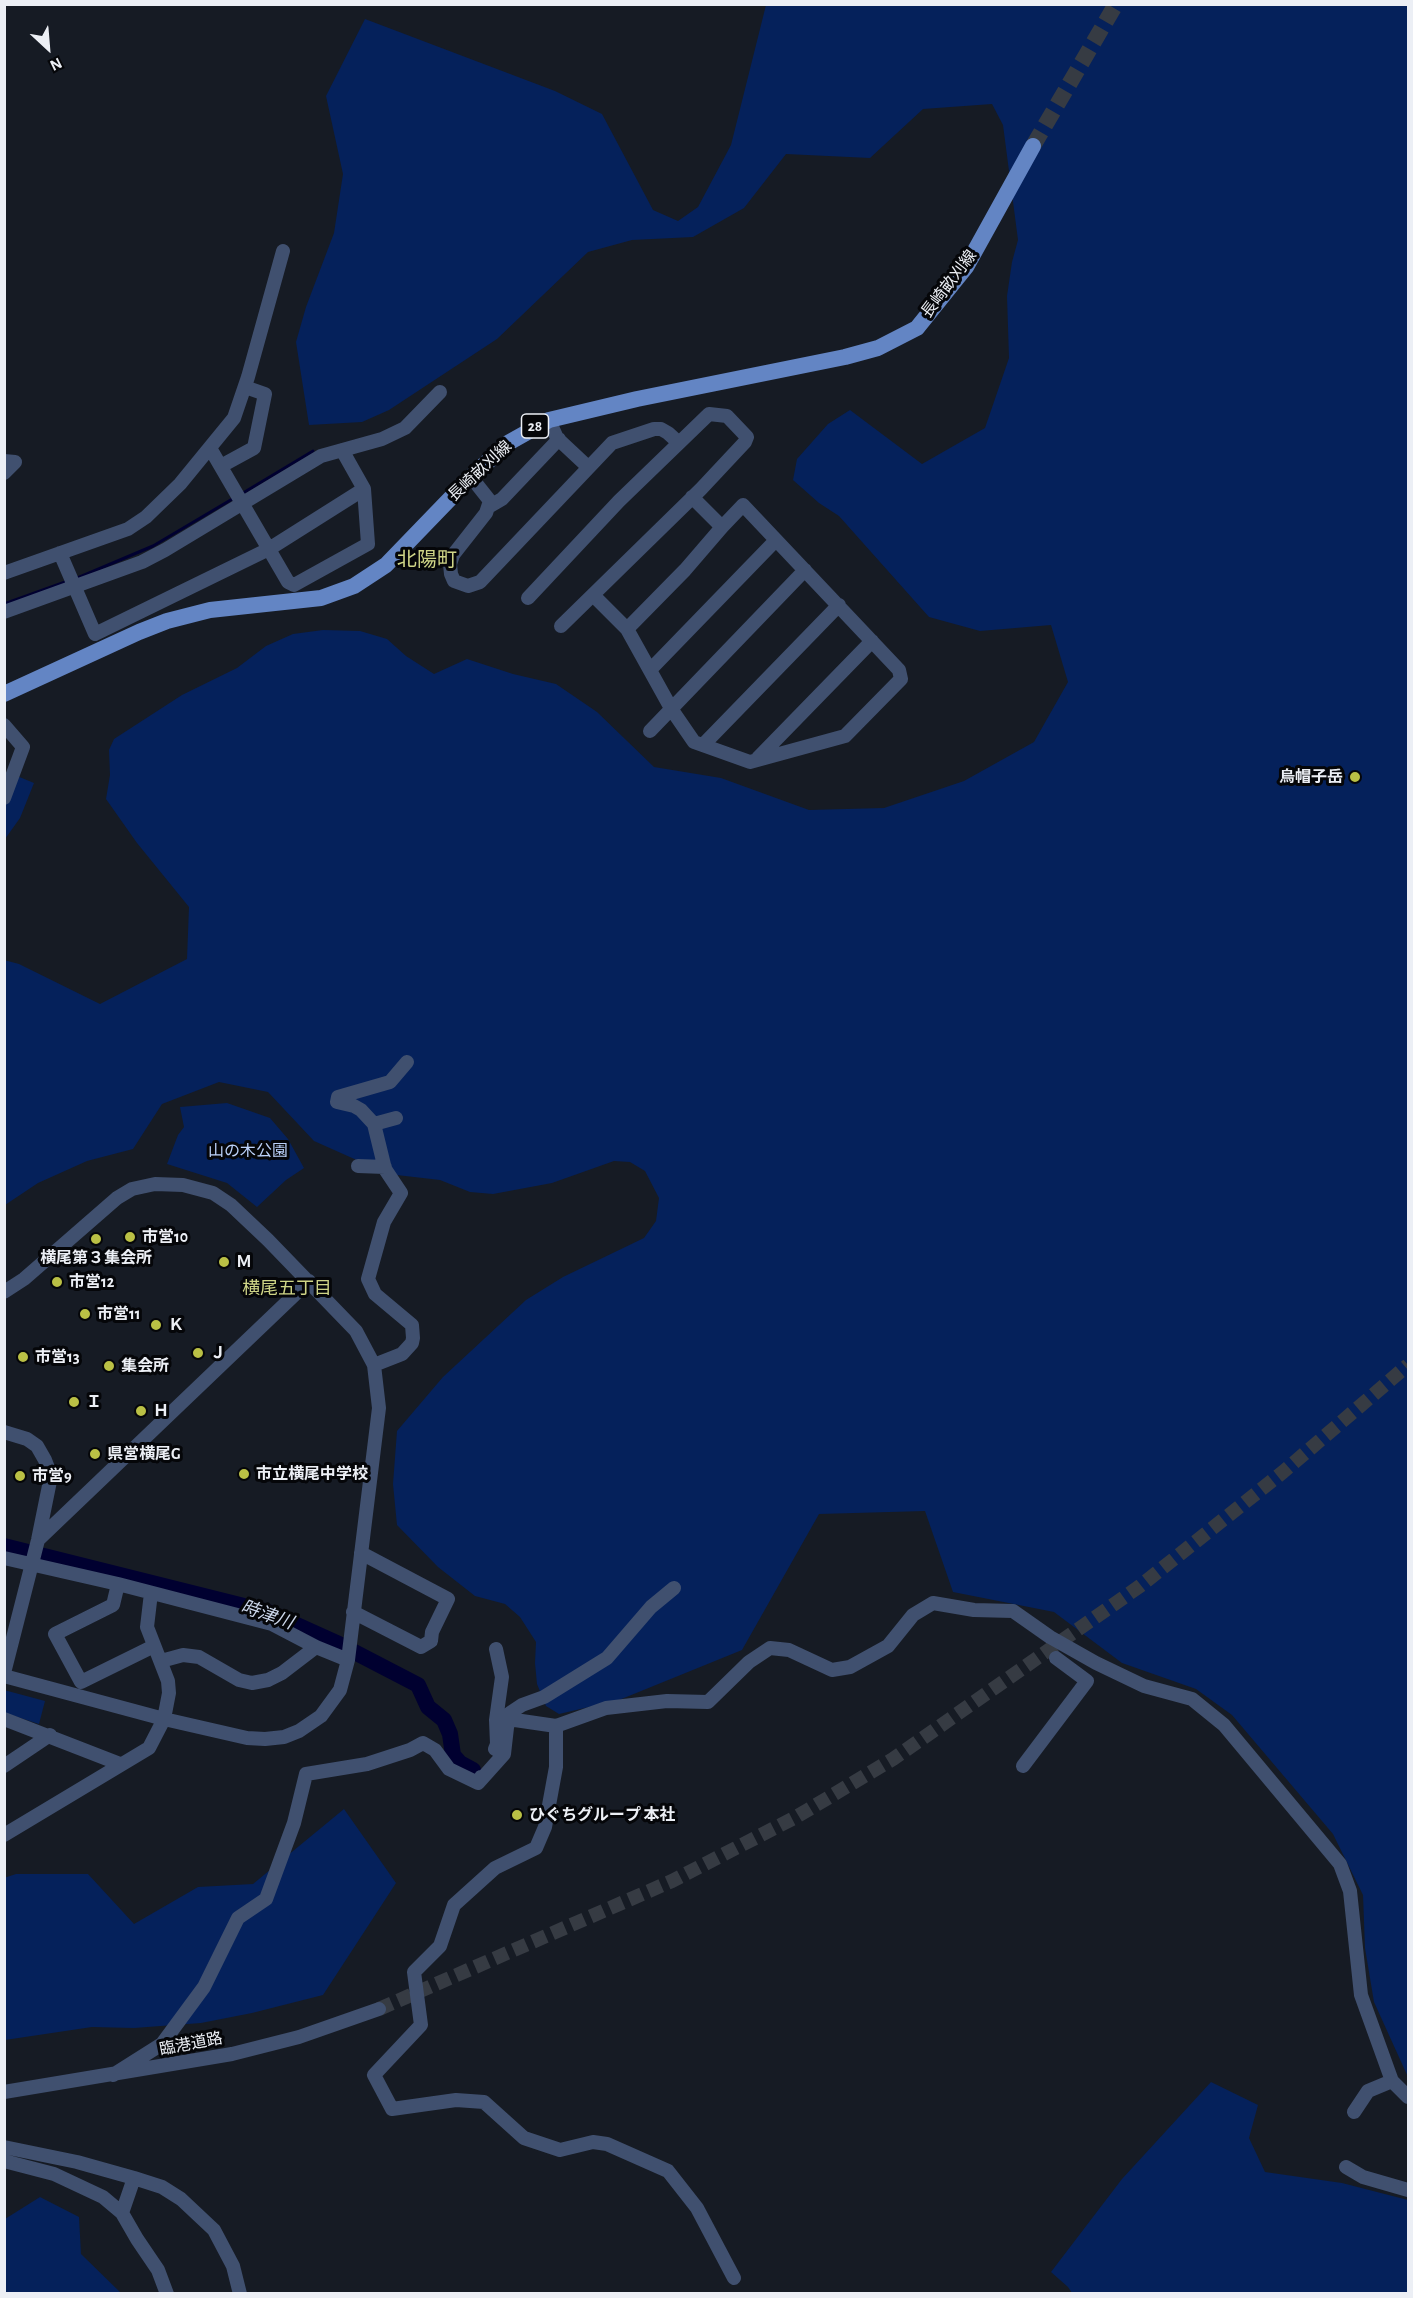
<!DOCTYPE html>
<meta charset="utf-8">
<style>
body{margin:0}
#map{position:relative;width:1413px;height:2298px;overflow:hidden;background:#161b24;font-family:"Alegreya Sans",sans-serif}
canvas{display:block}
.frame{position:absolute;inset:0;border:6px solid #eceff5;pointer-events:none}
.north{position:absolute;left:18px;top:18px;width:60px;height:60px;-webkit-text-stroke:4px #050609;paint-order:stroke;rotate:154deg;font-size:16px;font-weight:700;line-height:24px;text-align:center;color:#eceff5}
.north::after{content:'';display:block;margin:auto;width:21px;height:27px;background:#eceff5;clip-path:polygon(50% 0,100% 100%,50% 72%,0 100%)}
</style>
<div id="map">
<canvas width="1413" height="2298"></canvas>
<div class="frame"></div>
<div class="north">N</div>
</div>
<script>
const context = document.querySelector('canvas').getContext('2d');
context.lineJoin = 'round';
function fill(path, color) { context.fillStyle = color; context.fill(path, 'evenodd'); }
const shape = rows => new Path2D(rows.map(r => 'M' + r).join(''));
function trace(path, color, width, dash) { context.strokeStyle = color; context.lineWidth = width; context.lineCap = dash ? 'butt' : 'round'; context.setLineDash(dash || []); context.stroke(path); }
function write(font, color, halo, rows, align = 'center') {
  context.font = font + ' "Alegreya Sans","Noto Sans JP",sans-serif'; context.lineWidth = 6; context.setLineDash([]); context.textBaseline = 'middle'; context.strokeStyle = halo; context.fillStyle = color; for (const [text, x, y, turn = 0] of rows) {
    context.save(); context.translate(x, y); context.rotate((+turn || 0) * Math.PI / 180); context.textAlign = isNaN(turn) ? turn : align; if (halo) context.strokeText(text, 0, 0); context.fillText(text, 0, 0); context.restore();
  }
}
const green = shape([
 [766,5,1408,5,1408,2077,1374,2002,1365,1948,1363,1895,1333,1834,1232,1715,1196,1689,1122,1663,1054,1612,953,1592,925,1511,819,1514,742,1650,619,1700,559,1714,546,1706,537,1684,535,1663,536,1642,520,1617,505,1604,475,1596,438,1567,397,1525,393,1484,397,1431,443,1377,526,1300,563,1277,644,1238,656,1221,659,1198,645,1171,630,1162,614,1161,552,1183,493,1194,470,1192,440,1180,388,1174,314,1141,268,1092,219,1082,162,1104,133,1149,87,1161,38,1183,5,1205,4,960,19,964,100,1004,187,959,189,907,137,843,106,799,110,775,109,750,114,739,182,695,237,668,266,646,293,634,323,630,360,631,387,639,406,656,434,674,467,659,513,674,556,684,597,712,654,767,721,778,809,810,884,808,964,781,1034,742,1068,682,1051,625,980,631,929,617,839,516,819,503,793,480,797,459,828,424,850,410,922,464,985,428,1009,358,1007,296,1012,262,1018,240,1003,125,992,104,923,109,870,158,786,154,744,208,693,237,632,240,588,252,497,339,389,410,362,422,309,425,296,342,306,307,334,233,343,174,326,96,365,19,555,91,602,114,653,210,678,221,698,207,731,145],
 [17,776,34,783,20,818,5,839,4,805],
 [227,1103,270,1118,288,1139,304,1168,286,1180,257,1207,227,1183,167,1164,178,1135,184,1127,180,1107],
 [4,1690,45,1701,39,1724,5,1713],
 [344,1809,396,1883,323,1995,252,2013,201,2023,134,2028,92,2027,5,2040,4,1878,16,1874,88,1874,134,1924,198,1887,253,1884],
 [1211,2082,1258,2105,1249,2138,1265,2172,1342,2183,1408,2200,1408,2293,1072,2293,1068,2287,1051,2272,1122,2179],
 [40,2197,79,2217,81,2254,121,2293,5,2293,5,2219]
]);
const stream = shape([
 [243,493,313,451],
 [75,579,153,546,234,498],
 [4,604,68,581]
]);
const river = shape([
 [4,1546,268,1612,339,1644,418,1685,428,1707,444,1720,450,1734,453,1755,460,1763,473,1770]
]);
const minorTunnel = shape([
 [379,2009,672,1881,796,1817,893,1759,1140,1586,1283,1472,1408,1365]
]);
const majorTunnel = shape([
 [1033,146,1116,4]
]);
const minor = shape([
 [549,420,557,438,588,467],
 [210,448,288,582,294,585,368,544,364,489,342,450],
 [4,461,15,462,4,473],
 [221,466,254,448,265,394,245,387],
 [471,477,490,501,486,513,453,555,450,564,451,574,454,581,468,586,480,582,612,443,654,429,661,429,668,433,679,443],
 [490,506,502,499,559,439],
 [60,553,95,634,269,549,364,489],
 [4,573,128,529,146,517,180,484,234,418,248,377,283,251],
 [593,595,627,629,672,710,694,742,750,762,845,736,901,679,899,670,743,505,722,527,692,497],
 [528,598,619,501,709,414,727,416,747,437,745,442,701,489,561,626],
 [4,612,142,562,165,550,321,456,382,439,405,428,440,392],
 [627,629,685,570,722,527],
 [650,670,776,540],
 [4,725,23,747,4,798],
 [650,731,805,570],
 [703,745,839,605],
 [758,758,872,641],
 [374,1124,361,1110,354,1106,337,1102,338,1097,390,1082,407,1062],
 [358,1166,385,1167],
 [4,1292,24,1279,117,1198,132,1189,155,1184,183,1185,213,1193,231,1205,268,1240,356,1331,374,1365,379,1408,348,1660,340,1690,321,1716,299,1731,284,1737,265,1739,247,1738,164,1719,4,1676],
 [374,1365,402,1354,412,1343,413,1338,412,1325,375,1294,368,1279,384,1222,401,1193,385,1169,374,1124,396,1118],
 [4,1432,27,1439,37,1446,45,1460,51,1476,38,1540,4,1673],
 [38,1540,309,1281],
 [4,1558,118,1584,272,1624,316,1647,348,1660],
 [118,1584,113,1605,55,1634,81,1682,154,1646],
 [353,1612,421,1647,431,1641,432,1632,448,1599,361,1553],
 [161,1661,183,1655,199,1657,239,1680,252,1683,268,1680,282,1673,316,1647],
 [4,1719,120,1764],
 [508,1719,510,1713,522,1705,544,1697,607,1658,651,1607,674,1588],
 [556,1726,556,1767,545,1827,536,1848,495,1868,454,1905,440,1946,414,1972,421,2025,374,2075,392,2109,456,2100,484,2102,524,2138,560,2150,593,2142,607,2144,668,2171,697,2208,734,2278],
 [495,1749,497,1744,496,1720,502,1677,496,1649],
 [4,1766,50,1735],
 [1023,1766,1087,1681,1056,1658],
 [478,1783,504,1754,508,1719,556,1726,606,1708,667,1701,708,1702,749,1662,770,1648,789,1650,832,1670,850,1667,888,1646,913,1615,933,1603,974,1610,1013,1611,1050,1637,1096,1663,1144,1686,1192,1699,1224,1725,1340,1864,1350,1891,1361,1995,1392,2081,1408,2097],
 [4,1835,149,1748,164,1719,169,1693,168,1681,147,1627,151,1593],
 [113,2075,162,2044,204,1987,238,1918,266,1899,294,1823,306,1774,367,1764,410,1750,423,1743,435,1750,449,1769,478,1783,481,1777],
 [4,2092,232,2054,299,2037,379,2009],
 [1354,2112,1368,2091,1392,2081],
 [4,2147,77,2162,134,2178,162,2187,181,2199,214,2230,233,2266,240,2294],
 [4,2161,54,2174,103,2197,122,2213,134,2178],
 [1346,2167,1363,2177,1408,2190],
 [122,2213,137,2239,158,2270,167,2294]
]);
const major = shape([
 [4,694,139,632,167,621,210,610,321,598,354,586,386,565,471,477,508,443,549,420,637,399,845,357,878,348,917,328,966,267,1033,146]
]);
const markers = [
 [1355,777,6,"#bac045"],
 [130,1237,6,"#bac045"],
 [96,1239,6,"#bac045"],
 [224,1262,6,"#bac045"],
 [57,1282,6,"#bac045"],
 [85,1314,6,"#bac045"],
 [156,1325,6,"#bac045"],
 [198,1353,6,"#bac045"],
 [23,1357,6,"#bac045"],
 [109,1366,6,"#bac045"],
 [74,1402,6,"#bac045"],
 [141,1411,6,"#bac045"],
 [95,1454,6,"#bac045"],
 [244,1474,6,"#bac045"],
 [20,1476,6,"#bac045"],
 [517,1815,6,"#bac045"]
];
const shields = [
 [535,426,27]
];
const shieldNames = [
 ["28",535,426]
];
const streetNames = [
 ["長崎畝刈線",949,284,-53],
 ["長崎畝刈線",480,471,-43],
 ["臨港道路",191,2044,-11]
];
const poiNames = [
 ["烏帽子岳",1343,777,"right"],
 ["市営10",142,1237],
 ["横尾第３集会所",96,1258,"center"],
 ["Ｍ",236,1262],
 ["市営12",69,1282],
 ["市営11",97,1314],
 ["Ｋ",168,1325],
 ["Ｊ",210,1353],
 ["市営13",35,1357],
 ["集会所",121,1366],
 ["Ｉ",86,1402],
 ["Ｈ",153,1411],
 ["県営横尾G",107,1454],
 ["市立横尾中学校",256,1474],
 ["市営9",32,1476],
 ["ひぐちグループ 本社",529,1815]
];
const parkNames = [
 ["山の木公園",248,1151]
];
const neighbourhoodNames = [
 ["横尾五丁目",287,1289]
];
const waterNames = [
 ["時津川",267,1615,19]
];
const quarterNames = [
 ["北陽町",427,560]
];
fill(green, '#05215b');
trace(stream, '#000030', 3);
trace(river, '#000030', 16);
trace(minorTunnel, '#363b43', 14, [14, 7]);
trace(majorTunnel, '#363b43', 16, [16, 8]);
trace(minor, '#40506f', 14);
trace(major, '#6385c4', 16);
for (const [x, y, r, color] of markers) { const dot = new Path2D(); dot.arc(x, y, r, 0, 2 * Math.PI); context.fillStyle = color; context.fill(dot); trace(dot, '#050609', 2); }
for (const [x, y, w] of shields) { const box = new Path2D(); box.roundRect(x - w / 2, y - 12, w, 24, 4.5); context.fillStyle = '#050609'; context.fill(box); trace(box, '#eceff5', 1.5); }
write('bold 15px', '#eceff5', null, shieldNames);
write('16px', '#eceff5', '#050609', streetNames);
write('bold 16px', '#eceff5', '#050609', poiNames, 'left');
write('16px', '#bbd1f9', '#050609', parkNames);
write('18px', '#cfd587', '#050609', neighbourhoodNames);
write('italic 18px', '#ccd7eb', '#050609', waterNames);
write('20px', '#cfd587', '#050609', quarterNames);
</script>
